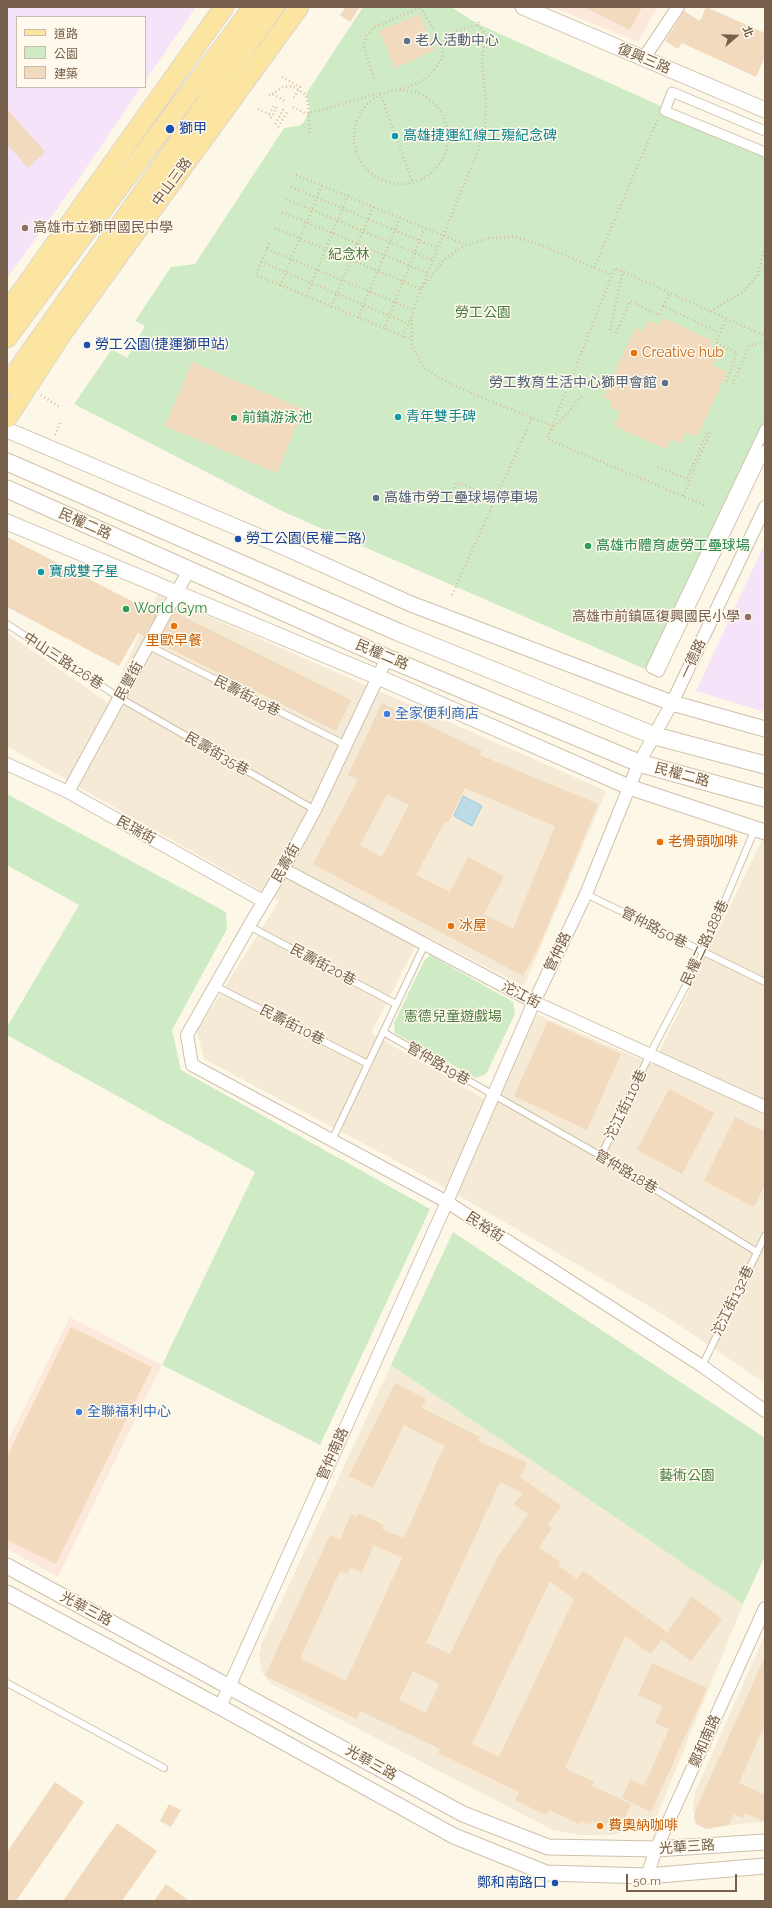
<!DOCTYPE html>
<meta charset="utf-8">
<style>
body{margin:0}
#map{position:relative;width:772px;height:1908px;overflow:hidden;background:#fdf7e7;font-family:Raleway,"Noto Sans TC",sans-serif}
canvas{display:block}
.frame{position:absolute;inset:0;border:8px solid #77604b;pointer-events:none}
.legend{position:absolute;left:16px;top:16px;width:130px;height:72px;box-sizing:border-box;background:#fffaed;border:1px solid #c9bcac;margin:0;padding:5px 7px;list-style:none;font-size:12px;color:#77604b}
.legend li{display:flex;align-items:center;gap:8px;height:20px}
.legend b{width:20px;border:1px solid #c9bcac}
.north{position:absolute;left:716px;top:16px;width:40px;height:40px;-webkit-text-stroke:3px #fffaed;paint-order:stroke;rotate:70deg;font-size:11px;font-weight:700;line-height:16px;text-align:center;color:#77604b}
.north::after{content:'';display:block;margin:auto;width:14px;height:18px;background:#77604b;clip-path:polygon(50% 0,100% 100%,50% 72%,0 100%)}
.scale{position:absolute;left:626px;top:1874px;width:111px;height:18px;box-sizing:border-box;border:2px solid #77604b;border-top:0;padding-left:5px;font-size:12px;line-height:14px;white-space:nowrap;color:#77604b;-webkit-text-stroke:3px #fffaed;paint-order:stroke}
</style>
<div id="map">
<canvas width="772" height="1908"></canvas>
<div class="frame"></div>
<ul class="legend">
<li><b style="height:5px;background:#fbe5a0"></b>道路</li>
<li><b style="height:11px;background:#cfebc5"></b>公園</li>
<li><b style="height:11px;background:#f2dabe"></b>建築</li>
</ul>
<div class="north">北</div>
<div class="scale">50 m</div>
</div>
<script>
const context = document.querySelector('canvas').getContext('2d');
context.lineJoin = 'round';
function fill(path, color) { context.fillStyle = color; context.fill(path, 'evenodd'); }
const shape = rows => new Path2D(rows.map(r => 'M' + r).join(''));
function trace(path, color, width, dash) { context.strokeStyle = color; context.lineWidth = width; context.lineCap = dash ? 'butt' : 'round'; context.setLineDash(dash || []); context.stroke(path); }
function write(font, color, halo, rows, align = 'center') {
  context.font = font + ' Raleway,"Noto Sans TC",sans-serif'; context.lineWidth = 3; context.setLineDash([]); context.textBaseline = 'middle'; context.strokeStyle = halo; context.fillStyle = color; for (const [text, x, y, turn = 0] of rows) {
    context.save(); context.translate(x, y); context.rotate((+turn || 0) * Math.PI / 180); context.textAlign = isNaN(turn) ? turn : align; if (halo) context.strokeText(text, 0, 0); context.fillText(text, 0, 0); context.restore();
  }
}
const residential = shape([
 [158,594,606,791,524,986,422,934,371,1033,495,1105,536,1014,653,1065,762,840,765,841,765,1383,664,1315,434,1181,204,1059,197,1031,279,901,7,746,7,633,108,703],
 [391,1365,743,1604,659,1811,654,1821,644,1827,611,1835,580,1835,553,1830,270,1683,262,1672,259,1656,262,1643],
 [765,1635,765,1822,706,1827,693,1812,695,1792]
]);
const commercial = shape([
 [552,7,658,7,638,42],
 [70,1317,162,1365,58,1577,7,1549,7,1443]
]);
const education = shape([
 [7,7,196,7,145,81,145,17,17,17,17,87,141,87,80,177,7,278],
 [765,543,765,712,696,691]
]);
const green = shape([
 [363,7,451,7,478,24,663,107,765,150,765,427,645,669,286,513,74,404,112,349,127,358,145,326,135,321,171,267,195,264,284,128,299,126,304,122,310,108,306,94],
 [7,794,226,912,227,929,172,1030,181,1070,430,1209,320,1445,162,1365,255,1172,7,1035,7,1027,79,905,7,865],
 [430,955,513,1002,515,1014,486,1074,476,1078,395,1033,394,1023,424,961],
 [453,1232,765,1438,765,1556,743,1604,391,1365]
]);
const water = shape([
 [463,796,482,806,472,826,454,816,463,796]
]);
const building = shape([
 [346,7,360,7,350,22,340,15],
 [584,7,642,7,630,30],
 [706,7,765,33,765,57,756,77,682,43,678,49,665,41,684,11,700,21],
 [419,14,435,50,395,68,379,31],
 [7,109,45,152,28,168,7,144],
 [663,318,713,341,710,346,720,350,713,365,727,372,697,437,686,432,681,444,671,439,666,449,614,426,621,412,609,407,612,401,603,397,635,328,643,332,648,320,659,325],
 [192,362,303,409,277,473,165,426],
 [7,537,157,614,144,636,138,633,119,666,7,607],
 [174,612,351,700,336,731,158,643],
 [382,703,482,751,480,755,598,804,540,944,523,976,313,864,358,780,348,775],
 [465,788,555,826,513,929,484,914,504,876,468,857,450,892,416,875,445,821,448,823],
 [387,794,409,805,382,857,360,845],
 [548,1021,621,1054,587,1130,514,1096],
 [669,1089,714,1113,682,1174,637,1150],
 [735,1117,765,1132,765,1185,754,1207,704,1181],
 [71,1327,152,1367,56,1564,7,1540,7,1457],
 [395,1383,426,1399,422,1408,480,1437,478,1441,527,1463,520,1477,561,1506,548,1525,552,1528,539,1547,560,1562,558,1565,577,1579,583,1571,667,1632,651,1654,625,1636,565,1768,594,1782,592,1786,631,1804,620,1829,606,1823,605,1827,592,1821,591,1825,581,1821,579,1824,549,1810,546,1815,515,1800,519,1792,438,1753,440,1749,360,1711,357,1719,265,1676,330,1535,340,1540,351,1514,357,1517,358,1513,384,1525,382,1529,404,1538,434,1470,433,1469,445,1446,404,1425,373,1488,349,1476],
 [500,1482,523,1493,514,1504,528,1514,497,1558,450,1654,426,1643],
 [374,1545,402,1558,346,1681,300,1658,340,1571,347,1574,350,1567,362,1572],
 [550,1581,574,1599,499,1757,472,1744],
 [413,1671,439,1684,426,1713,399,1700],
 [692,1597,722,1619,691,1661,662,1640],
 [765,1657,765,1724,739,1783,765,1795,765,1822,745,1813,743,1818,734,1814,729,1825,706,1829,696,1824,694,1817,696,1809],
 [652,1663,707,1688,651,1812,622,1798,630,1780,644,1786,669,1729,655,1723,663,1706,638,1695],
 [55,1782,84,1802,16,1901,7,1901,7,1852],
 [169,1804,181,1810,171,1827,160,1821],
 [117,1823,157,1851,122,1901,63,1901],
 [166,1884,189,1901,154,1901]
]);
const path = shape([
 [421,7,442,45],
 [282,77,300,87,293,99],
 [374,78,364,48,366,36,373,28,421,7],
 [400,89,420,82,430,75,443,57,442,46,446,38,454,32,478,24,480,20],
 '354 137a47 47 0 1 1 94 0a47 47 0 1 1-94 0Z',
 [380,93,413,183],
 [272,94,283,87,292,86,305,94,308,103,310,136],
 [269,95,272,94,285,101],
 [293,107,307,114,376,94],
 [258,109,269,114,274,106,277,108,270,119],
 [275,124,284,108],
 [278,127,288,111],
 [448,135,481,142],
 [296,175,466,245],
 [291,187,437,248],
 [286,199,432,260],
 [282,212,427,273],
 [275,228,421,289,480,146,485,125,486,103,482,61,485,37,483,31,477,24],
 [269,243,256,275,413,340],
 [267,249,414,310],
 [261,262,409,324],
 [594,268,658,118],
 [280,286,322,185],
 [306,296,348,196],
 [663,306,670,293],
 [331,307,373,207],
 [710,311,742,293,758,275,765,244],
 [358,318,400,218],
 [384,329,424,229],
 [610,330,623,271],
 [616,333,630,301,659,315,663,306,720,333],
 [403,337,411,317],
 [726,381,737,353,716,342,727,318],
 [733,384,749,346,765,342],
 [41,395,61,408],
 [553,426,480,397,437,377,422,365,412,346,412,315,421,289,443,261,456,251,466,245,490,238,515,237,538,244,612,275],
 [552,430,582,396],
 [55,435,61,420],
 [658,467,687,479,707,431],
 [683,496,710,432],
 [449,499,457,482,496,498],
 [704,505,547,439,615,268,765,336],
 [452,595,532,418]
]);
const service = shape([
 [7,624,120,698,315,810],
 [149,646,346,745],
 [586,894,765,982],
 [249,926,396,1004],
 [215,986,368,1064],
 [383,1032,601,1156,757,1252],
 [332,1140,425,944],
 [601,1156,650,1054,703,953,755,829],
 [702,1366,765,1236],
 [7,1683,164,1768]
]);
const pedestrian = shape([
 [765,131,672,92,665,111,765,152],
 [765,429,651,668,659,672,765,450]
]);
const minor = shape([
 [644,58,678,7],
 [387,658,315,810,283,869,249,926,187,1035,192,1065,447,1202,702,1366,765,1411],
 [7,764,68,792,263,901],
 [68,792,189,570],
 [283,869,534,1002,765,1107],
 [220,1707,447,1202,534,1002,586,894,639,763,672,703,765,507],
 [647,1876,656,1849,765,1608]
]);
const tertiary = shape([
 [523,7,765,110],
 [7,430,286,548,411,604,672,703,765,729],
 [7,522,378,677,629,787,765,832],
 [7,1566,463,1814,548,1847,656,1849,765,1842],
 [7,1593,220,1707,454,1836,546,1873,647,1876,765,1866]
]);
const secondary = shape([
 [7,462,398,632,655,736,765,765],
 [7,489,387,658,639,763,765,798]
]);
const primary = shape([
 [7,312,224,7],
 [7,338,253,7],
 [7,385,274,7],
 [7,418,63,332,299,7]
]);
const markers = [
 [407,41,4,"#5c6f8a"],
 [170,129,5,"#1a4fb4"],
 [395,136,4,"#0f9aa8"],
 [25,228,4,"#8d6e63"],
 [87,345,4,"#1a4fb4"],
 [634,353,4,"#e8710a"],
 [665,383,4,"#5c6f8a"],
 [398,417,4,"#0f9aa8"],
 [234,418,4,"#2e9e5b"],
 [376,498,4,"#5c6f8a"],
 [238,539,4,"#1a4fb4"],
 [588,546,4,"#2e9e5b"],
 [41,572,4,"#0f9aa8"],
 [126,609,4,"#2e9e5b"],
 [748,617,4,"#8d6e63"],
 [174,626,4,"#e8710a"],
 [387,714,4,"#3f7fe0"],
 [660,842,4,"#e8710a"],
 [451,926,4,"#e8710a"],
 [79,1412,4,"#3f7fe0"],
 [600,1826,4,"#e8710a"],
 [555,1883,4,"#1a4fb4"]
];
const serviceNames = [
 ["老人活動中心",415,41],
 ["勞工教育生活中心獅甲會館",657,383,"right"],
 ["高雄市勞工壘球場停車場",384,498]
];
const streetNames = [
 ["復興三路",644,59,23],
 ["中山三路",172,182,-54],
 ["民權二路",85,524,24],
 ["民權二路",382,655,23],
 ["一德路",693,659,-65],
 ["中山三路126巷",63,661,33],
 ["民豐街",129,681,-61],
 ["民壽街49巷",247,696,27],
 ["民壽街35巷",217,754,30],
 ["民權二路",682,775,15],
 ["民瑞街",136,830,29],
 ["民壽街",286,863,-61],
 ["管仲路50巷",654,928,27],
 ["民權二路188巷",705,943,-65],
 ["管仲路",558,952,-64],
 ["民壽街20巷",323,965,28],
 ["沱江街",521,995,27],
 ["民壽街10巷",292,1025,27],
 ["管仲路19巷",438,1064,30],
 ["沱江街110巷",626,1105,-64],
 ["管仲路18巷",626,1172,31],
 ["民裕街",485,1227,33],
 ["沱江街132巷",733,1301,-64],
 ["管仲南路",333,1454,-66],
 ["光華三路",86,1609,28],
 ["鄭和南路",705,1741,-66],
 ["光華三路",371,1763,29],
 ["光華三路",687,1847,-4]
];
const transitNames = [
 ["獅甲",179,129],
 ["勞工公園(捷運獅甲站)",95,345],
 ["勞工公園(民權二路)",246,539],
 ["鄭和南路口",547,1883,"right"]
];
const cultureNames = [
 ["高雄捷運紅線工殤紀念碑",403,136],
 ["青年雙手碑",406,417],
 ["寶成雙子星",49,572]
];
const educationNames = [
 ["高雄市立獅甲國民中學",33,228],
 ["高雄市前鎮區復興國民小學",740,617,"right"]
];
const parkNames = [
 ["紀念林",349,255],
 ["勞工公園",483,313],
 ["憲德兒童遊戲場",453,1017],
 ["藝術公園",687,1476]
];
const foodNames = [
 ["Creative hub",642,353],
 ["里歐早餐",174,641,"center"],
 ["老骨頭咖啡",668,842],
 ["冰屋",459,926],
 ["費奧納咖啡",608,1826]
];
const leisureNames = [
 ["前鎮游泳池",242,418],
 ["高雄市體育處勞工壘球場",596,546],
 ["World Gym",134,609]
];
const shopNames = [
 ["全家便利商店",395,714],
 ["全聯福利中心",87,1412]
];
fill(residential, '#f4ead5');
fill(commercial, '#fde9db');
fill(education, '#f4e3f9');
fill(green, '#cfebc5');
fill(water, '#bbdbe7');
trace(water, '#a1c9d8', 1);
fill(building, '#f2dabe');
trace(service, '#cfc0ad', 8);
trace(pedestrian, '#cfc0ad', 11);
trace(minor, '#cfc0ad', 14);
trace(tertiary, '#cfc0ad', 17);
trace(secondary, '#d2c1aa', 19);
trace(primary, '#dcd6d0', 21);
trace(path, '#d7bda1', 2.5, [1, 3]);
trace(service, '#fff', 6);
trace(pedestrian, '#fff', 9);
trace(minor, '#fff', 12);
trace(tertiary, '#fff', 15);
trace(secondary, '#fff', 17);
trace(primary, '#fbe5a0', 19);
for (const [x, y, r, color] of markers) { const dot = new Path2D(); dot.arc(x, y, r, 0, 2 * Math.PI); context.fillStyle = color; context.fill(dot); trace(dot, '#fffaed', 1.5); }
write('14px', '#4e5e75', '#fffaed', serviceNames, 'left');
write('14px', '#77604b', '#fffaed', streetNames);
write('14px', '#164399', '#fffaed', transitNames, 'left');
write('14px', '#0d838f', '#fffaed', cultureNames, 'left');
write('14px', '#785e54', '#fffaed', educationNames, 'left');
write('14px', '#4c7d42', '#fffaed', parkNames);
write('14px', '#c56008', '#fffaed', foodNames, 'left');
write('14px', '#27864d', '#fffaed', leisureNames, 'left');
write('14px', '#366cbe', '#fffaed', shopNames, 'left');
</script>
